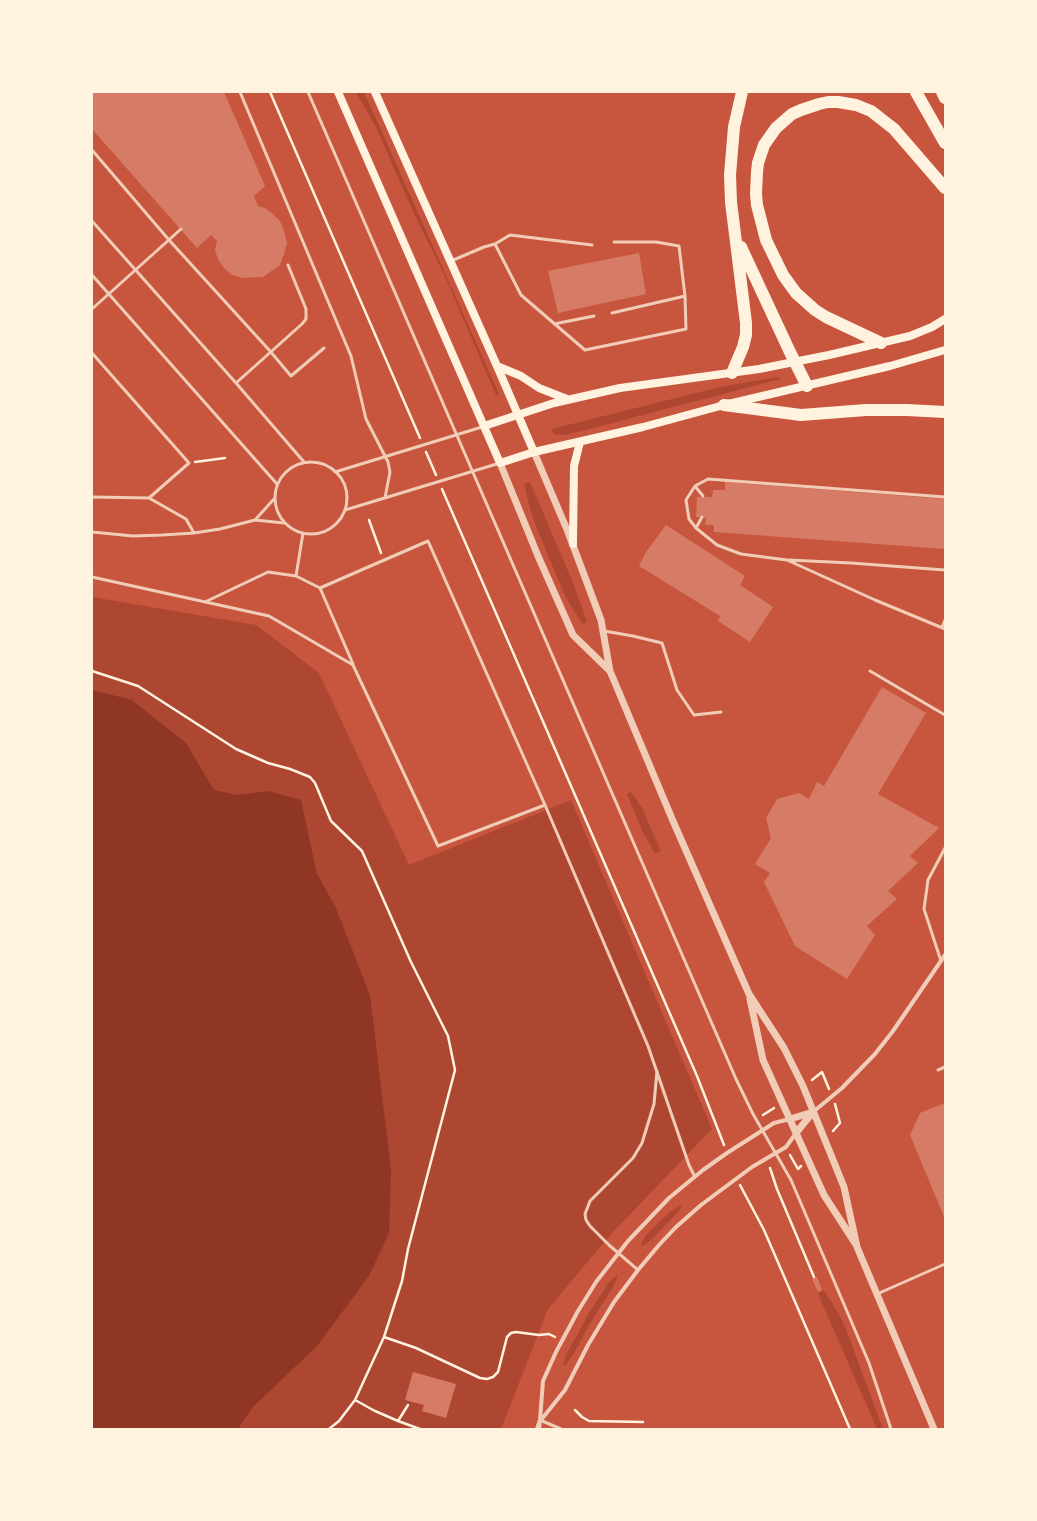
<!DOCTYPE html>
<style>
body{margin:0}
#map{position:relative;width:1037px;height:1521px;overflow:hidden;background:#c8553d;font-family:"Golos Text",sans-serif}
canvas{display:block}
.frame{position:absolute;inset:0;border:93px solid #fff3e0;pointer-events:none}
</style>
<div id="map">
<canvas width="1037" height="1521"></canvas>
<div class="frame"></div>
</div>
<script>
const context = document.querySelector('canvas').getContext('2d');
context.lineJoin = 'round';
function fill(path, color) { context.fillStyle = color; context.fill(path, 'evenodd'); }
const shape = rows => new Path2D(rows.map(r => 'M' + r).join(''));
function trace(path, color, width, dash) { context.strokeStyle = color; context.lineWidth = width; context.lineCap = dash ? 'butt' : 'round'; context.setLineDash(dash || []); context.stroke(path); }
const green = shape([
 [356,92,364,92,499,394,496,395,444,274,415,216,376,127],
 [779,377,780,379,582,431,563,435,554,434,552,429,720,387],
 [530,482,574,585,587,622,583,624,572,608,565,596,537,529,530,508,524,484],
 [92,597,256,625,319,673,409,865,571,800,712,1129,611,1234,548,1309,501,1429,92,1429],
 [631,792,642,808,661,851,655,854,642,830,627,794],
 [681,1205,682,1206,676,1214,651,1240,642,1246,641,1244,646,1235,671,1211],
 [617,1275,618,1276,613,1287,589,1325,574,1353,565,1366,563,1365,567,1353,589,1313,609,1282],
 [824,1290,841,1318,847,1332,883,1429,877,1429,818,1294]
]);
const water = shape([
 [92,690,132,700,186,743,214,790,237,795,268,791,301,800,317,874,336,908,370,995,391,1170,389,1233,369,1276,317,1346,252,1408,238,1429,92,1429]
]);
const building = shape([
 [92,92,224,92,265,186,254,196,258,206,265,208,273,214,280,221,284,231,287,243,284,254,280,265,263,277,243,278,232,275,224,268,219,261,215,251,217,241,211,235,197,248,92,129],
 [639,253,646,294,558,313,548,271],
 [725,482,945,499,945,549,714,532,714,525,705,525,706,518,696,517,697,497,712,497,713,490,725,490],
 [666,525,745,576,740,585,773,607,750,642,718,621,720,616,639,566,646,552],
 [882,687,926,713,878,794,939,828,910,856,918,863,888,891,897,899,867,926,875,935,847,979,795,946,764,882,770,873,755,864,771,838,766,818,777,799,799,793,809,799,817,782,824,786],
 [945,1103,945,1219,910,1135,920,1113],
 [817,1277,822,1290,818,1292,812,1279],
 [413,1372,456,1384,446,1418,422,1411,424,1405,405,1400]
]);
const path = shape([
 [270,92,420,438],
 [426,452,436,475],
 [195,462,225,458],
 [442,489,697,1076,724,1145],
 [369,520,381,553],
 [92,671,138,686,236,749,268,763,290,769,310,777,315,783,331,821,362,851,411,962,448,1036,455,1070,408,1249,402,1281,384,1337,355,1400,339,1421,329,1429],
 [812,1080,822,1072,829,1089],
 [763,1115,774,1108],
 [833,1131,840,1123,835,1104],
 [790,1155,798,1169,801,1166],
 [770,1168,777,1189,814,1277],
 [740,1185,764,1230,850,1429],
 [384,1337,416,1348,480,1378,487,1379,493,1377,498,1372,507,1337,511,1333,516,1332,539,1335,549,1334,555,1337],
 [355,1400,375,1411,398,1421,408,1405],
 [575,1410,582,1417,589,1421,643,1422],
 [398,1421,420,1429]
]);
const service = shape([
 [240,92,351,356,366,419,388,462,390,472,385,498],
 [308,92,736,1079,753,1114,791,1180,869,1363,891,1429],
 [92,150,169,240,270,351,291,376,324,348],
 [92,221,236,383,304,462],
 [495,244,521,295,585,350,686,329,685,296,679,246,656,242,614,242],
 [451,261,484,247,495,244,510,235,592,245],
 [92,275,277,484],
 [92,309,181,229],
 [612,313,685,296],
 [554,324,594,316],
 [92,353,189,463,149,498,92,497],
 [236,383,302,324,306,319,306,309,288,265],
 '275 498a36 36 0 1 1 72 0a36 36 0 1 1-72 0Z',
 [335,472,482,427],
 [695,486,703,496],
 [945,497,708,479,695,486,686,500,689,519,696,528,717,545,741,554,787,560,875,600,945,629],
 [149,498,186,519,194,533],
 [345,510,500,463],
 [255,520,274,499],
 [696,528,702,517],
 [92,532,133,536,162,535,194,533,220,529,255,520,284,523],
 [789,560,851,563,945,570],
 [296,576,303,533],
 [92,577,269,616,353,665,438,846,545,805],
 [320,588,428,541,545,805,648,1046,689,1165,695,1177],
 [205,602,268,572,296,576,320,588,353,664],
 [942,627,945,620],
 [604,631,633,636,662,643,677,690,694,715,721,712],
 [870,671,945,715],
 [941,961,924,909,928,880,945,848],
 [938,1070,945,1067],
 [638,1270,609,1245,590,1226,586,1220,585,1214,590,1201,633,1158,642,1143,654,1104,657,1071],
 [877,1294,945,1264],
 [540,1429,540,1420,561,1429]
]);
const minor = shape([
 [813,1112,842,1088,875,1054,893,1031,945,955],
 [541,1420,565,1390,588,1345,614,1302,638,1270,659,1245,676,1227,701,1205,752,1167,786,1147,796,1133],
 [537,1429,540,1420,543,1381,556,1352,578,1311,596,1282,628,1241,669,1198,703,1170,727,1153,774,1123,790,1119]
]);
const tertiary = shape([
 [534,452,568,532,601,620,610,671,673,821,749,994,784,1048,803,1086,844,1187,857,1247,934,1429],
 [500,463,538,556,573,635,610,671],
 [750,999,763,1060,824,1195,855,1243],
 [790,1119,813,1112],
 [796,1133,813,1112]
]);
const secondary = shape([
 [338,92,500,463,534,452,643,427,724,405,890,366,945,350],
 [375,92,497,366,534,452],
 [497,366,521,376,539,388,567,399],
 [484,426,554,403,620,388,759,369,829,355,910,336,932,327,945,319],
 [573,544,574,466,580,442]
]);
const motorway = shape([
 [916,92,945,143],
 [942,92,945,98],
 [741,247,789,350,807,386],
 [881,343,826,317,815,310,796,293,783,275,766,240,757,205,756,194,757,172,758,163,764,145,776,128,792,114,801,110,819,104,828,102,838,102,856,105,871,111,894,129,945,188],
 [732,373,743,347,746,335,746,323,731,202,730,175,734,127,742,92],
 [724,405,801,415,866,410,907,410,945,412]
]);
fill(green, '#ae4732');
fill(water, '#8f3625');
fill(building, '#d67c66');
trace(path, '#fff3e0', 2.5);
trace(service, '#f1ccb7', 3);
trace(minor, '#f1ccb7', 4);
trace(tertiary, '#f1ccb7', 7);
trace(secondary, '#fff3e0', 8);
trace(motorway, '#fff3e0', 12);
</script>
